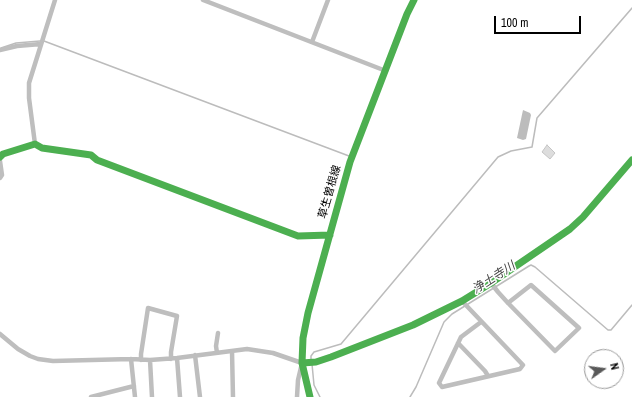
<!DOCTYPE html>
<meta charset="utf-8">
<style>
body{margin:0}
#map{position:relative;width:632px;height:397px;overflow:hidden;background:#fff;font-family:"Archivo Narrow",sans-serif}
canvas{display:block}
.north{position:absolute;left:584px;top:349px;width:40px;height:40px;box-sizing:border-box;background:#fff;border:1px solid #999;border-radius:50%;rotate:76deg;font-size:11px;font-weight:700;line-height:16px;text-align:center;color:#000}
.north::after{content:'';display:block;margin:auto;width:14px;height:18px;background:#595959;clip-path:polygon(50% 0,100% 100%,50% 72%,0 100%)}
.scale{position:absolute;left:494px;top:16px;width:87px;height:18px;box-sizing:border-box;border:2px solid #000;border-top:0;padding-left:5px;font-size:12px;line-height:14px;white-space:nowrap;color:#000;-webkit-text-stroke:3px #fff;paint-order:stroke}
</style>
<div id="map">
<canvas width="632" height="397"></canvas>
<div class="north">N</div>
<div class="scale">100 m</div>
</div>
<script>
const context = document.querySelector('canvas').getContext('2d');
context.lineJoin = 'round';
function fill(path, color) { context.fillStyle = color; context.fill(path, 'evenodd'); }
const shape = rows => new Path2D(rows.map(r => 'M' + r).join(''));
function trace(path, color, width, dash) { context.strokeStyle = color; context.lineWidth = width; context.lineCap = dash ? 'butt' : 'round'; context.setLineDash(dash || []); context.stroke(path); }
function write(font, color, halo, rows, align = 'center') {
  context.font = font + ' "Archivo Narrow","Noto Sans JP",sans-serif'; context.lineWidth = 3; context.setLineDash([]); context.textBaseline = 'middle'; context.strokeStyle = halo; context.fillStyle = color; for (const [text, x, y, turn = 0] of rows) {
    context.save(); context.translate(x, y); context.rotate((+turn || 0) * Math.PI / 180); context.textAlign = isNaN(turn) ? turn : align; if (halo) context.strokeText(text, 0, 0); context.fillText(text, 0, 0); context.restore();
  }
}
const water = shape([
 [523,110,530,113,531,115,526,139,523,140,517,138]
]);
const stream = shape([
 [44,41,349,156],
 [1,48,16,43,40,41],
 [311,360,311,356,314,352,341,344,498,157,511,151,532,147,537,118,632,8],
 [312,364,314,385,320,397],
 [410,397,416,387,444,322,452,314,529,266,531,265,535,267,608,330,611,330,632,305]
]);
const building = shape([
 [547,145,555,153,550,159,542,152,547,145]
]);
const street = shape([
 [203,0,386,71],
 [312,42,328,0],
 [0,50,17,46,41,44],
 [35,144,29,98,29,83,55,0],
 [0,161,2,175,0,178],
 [491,283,498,292,508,303,555,351,579,328,531,285,508,303],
 [462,301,523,365,520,369,442,387,439,383,461,337,481,322],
 [0,334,18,349,30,356,38,359,53,361,131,359,150,360,177,358,247,349,273,353,302,363,298,380,297,397],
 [458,343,485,371,488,376],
 [232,351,233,397],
 [217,353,216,346,218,333],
 [195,355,200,397],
 [177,358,180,397],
 [131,359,135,397],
 [141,360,141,354,148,308,177,316,171,352,171,359],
 [150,360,152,397],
 [91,397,134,386]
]);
const fast = shape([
 [0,157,3,154,35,144,42,148,91,155,97,160,298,236,330,235],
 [302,363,316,362,331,357,413,325,462,301,491,283,570,229,583,217,632,160],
 [310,397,302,363,303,338,308,313,350,162,407,14,414,0]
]);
const streetNames = [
 ["草生曽根線",330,192,-74]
];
const waterNames = [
 ["浄土寺川",494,278,-33]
];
fill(water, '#bcbcbc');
trace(stream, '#bcbcbc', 1.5);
fill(building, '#ddd');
trace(building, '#c5c5c5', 1);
trace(street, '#bebebe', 4.5);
trace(fast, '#4caf50', 7);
write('11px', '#000', '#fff', streetNames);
write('italic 12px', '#414141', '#fff', waterNames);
</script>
